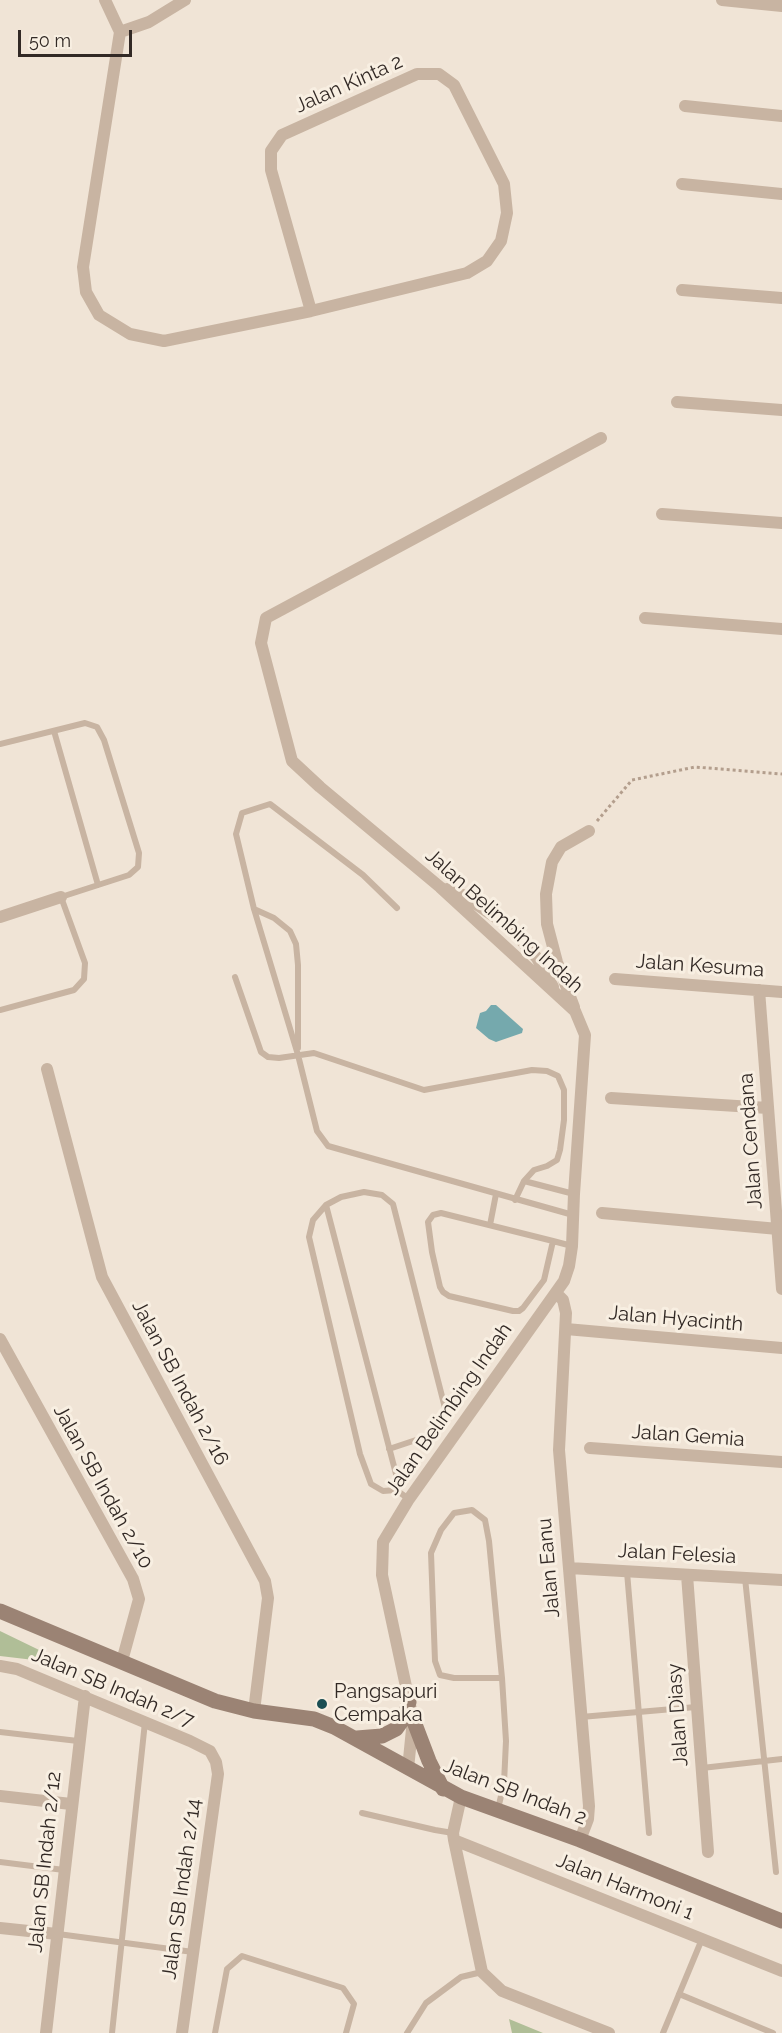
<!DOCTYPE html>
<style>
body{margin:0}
#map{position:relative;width:782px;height:2033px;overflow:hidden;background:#f0e4d6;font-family:Raleway,sans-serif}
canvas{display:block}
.scale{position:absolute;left:18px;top:30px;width:114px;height:27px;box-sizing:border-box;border:3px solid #322925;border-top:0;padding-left:8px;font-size:18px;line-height:21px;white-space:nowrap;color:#322925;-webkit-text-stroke:4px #f8efe2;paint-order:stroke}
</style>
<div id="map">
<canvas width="782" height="2033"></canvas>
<div class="scale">50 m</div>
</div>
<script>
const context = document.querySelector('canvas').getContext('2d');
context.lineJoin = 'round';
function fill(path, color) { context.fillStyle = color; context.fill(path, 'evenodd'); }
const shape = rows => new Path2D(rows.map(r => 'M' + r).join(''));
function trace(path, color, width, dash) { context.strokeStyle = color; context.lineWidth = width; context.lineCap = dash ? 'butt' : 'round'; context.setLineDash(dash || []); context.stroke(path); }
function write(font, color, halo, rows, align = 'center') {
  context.font = font + ' Raleway,sans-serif'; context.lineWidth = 6; context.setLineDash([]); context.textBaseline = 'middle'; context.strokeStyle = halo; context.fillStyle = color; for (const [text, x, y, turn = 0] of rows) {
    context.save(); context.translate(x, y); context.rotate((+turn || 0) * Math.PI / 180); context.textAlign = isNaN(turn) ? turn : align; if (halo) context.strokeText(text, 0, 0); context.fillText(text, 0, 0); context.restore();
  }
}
const green = shape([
 [0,1631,68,1664,0,1656],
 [509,2019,543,2033,512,2033]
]);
const water = shape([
 [491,1005,496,1005,523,1029,522,1033,496,1042,489,1039,476,1028,480,1013,486,1011]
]);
const path = shape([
 [597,821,632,780,695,767,782,774]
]);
const lane = shape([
 [54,731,98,885],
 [0,744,85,723,97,727,104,740,139,853,138,867,129,875,61,897,85,963,84,979,74,990,0,1010],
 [397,908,363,875,270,804,242,813,236,834,254,909,298,1055,317,1131,328,1146,573,1215],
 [254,909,274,918,290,931,296,944,298,965,298,1048],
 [235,977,261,1052,268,1057,279,1058,314,1053,424,1090,532,1070,547,1071,558,1076,564,1090,564,1120,560,1150,557,1160,547,1166,534,1170,524,1181,574,1194],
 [515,1200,524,1181],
 [326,1205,396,1474,396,1490],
 [490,1225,496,1194],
 [553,1241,544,1280,523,1308,519,1311,513,1311,449,1296,443,1292,440,1287,432,1252,428,1222,433,1215,441,1213,553,1241,572,1246],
 [389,1449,437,1433,444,1423,445,1408,393,1204,382,1195,364,1192,341,1197,326,1205,313,1220,309,1237,360,1454,371,1484,383,1491,396,1490,409,1499],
 [627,1572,649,1833],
 [745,1578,776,1872],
 [581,1717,696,1707],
 [0,1732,78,1741],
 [702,1768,782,1759],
 [498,1809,504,1783,506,1741,502,1678,489,1541,485,1520,472,1510,454,1513,441,1530,431,1553,435,1661,440,1675,454,1678,502,1678],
 [362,1813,435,1830,453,1833],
 [0,1862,64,1870],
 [58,1934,193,1952],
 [679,1994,773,2033],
 [112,2033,145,1722],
 [215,2033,227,1969,242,1956,343,1988,354,2004,346,2033],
 [407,2033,426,2003,461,1977,482,1972],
 [663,2033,702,1939]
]);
const street = shape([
 [105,0,120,32,83,267,86,292,99,315,130,334,164,341,311,311,467,273,487,261,501,241,507,213,504,184,454,85,439,74,417,74,282,135,271,151,271,170,311,311],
 [722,0,782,6],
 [120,32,149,22,185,0],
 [685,106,782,116],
 [682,184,782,194],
 [682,290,782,298],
 [677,402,782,410],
 [662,514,782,523],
 [645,618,782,629],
 [447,889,463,895,510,927,537,958,553,987],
 [0,917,61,897],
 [615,979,782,992],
 [759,990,782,1289],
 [574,1007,557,962,547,924,546,894,552,862,561,847,589,831],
 [47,1069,102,1277,265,1581,268,1598,254,1711],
 [611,1098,768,1108],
 [602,1213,778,1229],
 [556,1293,563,1300,566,1313,559,1450,589,1806,588,1819,580,1840],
 [566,1329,782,1348],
 [0,1339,133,1579,139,1599,122,1661],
 [590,1448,782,1462],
 [569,1568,782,1580],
 [687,1575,708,1852],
 [0,1666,17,1669,190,1741,210,1751,216,1762,218,1774,182,2033],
 [408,1769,413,1719,382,1575,383,1542,409,1499,564,1281,569,1266,572,1246,574,1194,585,1035,575,1011,440,887,320,787,292,761,261,643,266,618,601,438],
 [0,1796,71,1804],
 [461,1797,453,1833,454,1840,482,1972,502,1991,609,2033],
 [454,1840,782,1971],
 [0,1928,57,1934],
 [46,2033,85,1696]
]);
const secondary = shape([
 [0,1611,215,1701,254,1711,314,1719,334,1727,461,1797,580,1840,782,1921],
 [413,1719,429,1761,443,1789],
 [357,1738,382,1736,396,1729,404,1718,409,1702]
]);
const markers = [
 [322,1704,6,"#1b4e53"]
];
const streetNames = [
 ["Jalan Kinta 2",349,84,-24],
 ["Jalan Belimbing Indah",504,921,42],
 ["Jalan Kesuma",700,966,4],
 ["Jalan Cendana",751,1141,-94],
 ["Jalan Hyacinth",676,1319,5],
 ["Jalan SB Indah 2/16",180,1383,62],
 ["Jalan Belimbing Indah",449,1409,-55],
 ["Jalan Gemia",688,1436,4],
 ["Jalan SB Indah 2/10",103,1487,61],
 ["Jalan Felesia",677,1554,3],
 ["Jalan Eanu",549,1568,-95],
 ["Jalan SB Indah 2/7",113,1688,23],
 ["Jalan Diasy",678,1715,-94],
 ["Jalan SB Indah 2",515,1792,21],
 ["Jalan SB Indah 2/12",45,1862,-84],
 ["Jalan Harmoni 1",625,1887,22],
 ["Jalan SB Indah 2/14",182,1889,-82]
];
const poiNames = [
 ["Pangsapuri",334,1692],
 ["Cempaka",334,1715]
];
fill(green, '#b0be97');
fill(water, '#75a9ad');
trace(path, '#b39e8d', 3, [3, 3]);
trace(lane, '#c8b4a2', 6);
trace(street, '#c8b4a2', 12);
trace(secondary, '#9b8374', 15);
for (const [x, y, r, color] of markers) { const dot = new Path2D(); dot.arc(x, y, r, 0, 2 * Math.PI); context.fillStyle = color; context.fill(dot); trace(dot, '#f8efe2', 2); }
write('20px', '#322925', '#f8efe2', streetNames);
write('20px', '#322925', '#f8efe2', poiNames, 'left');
</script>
